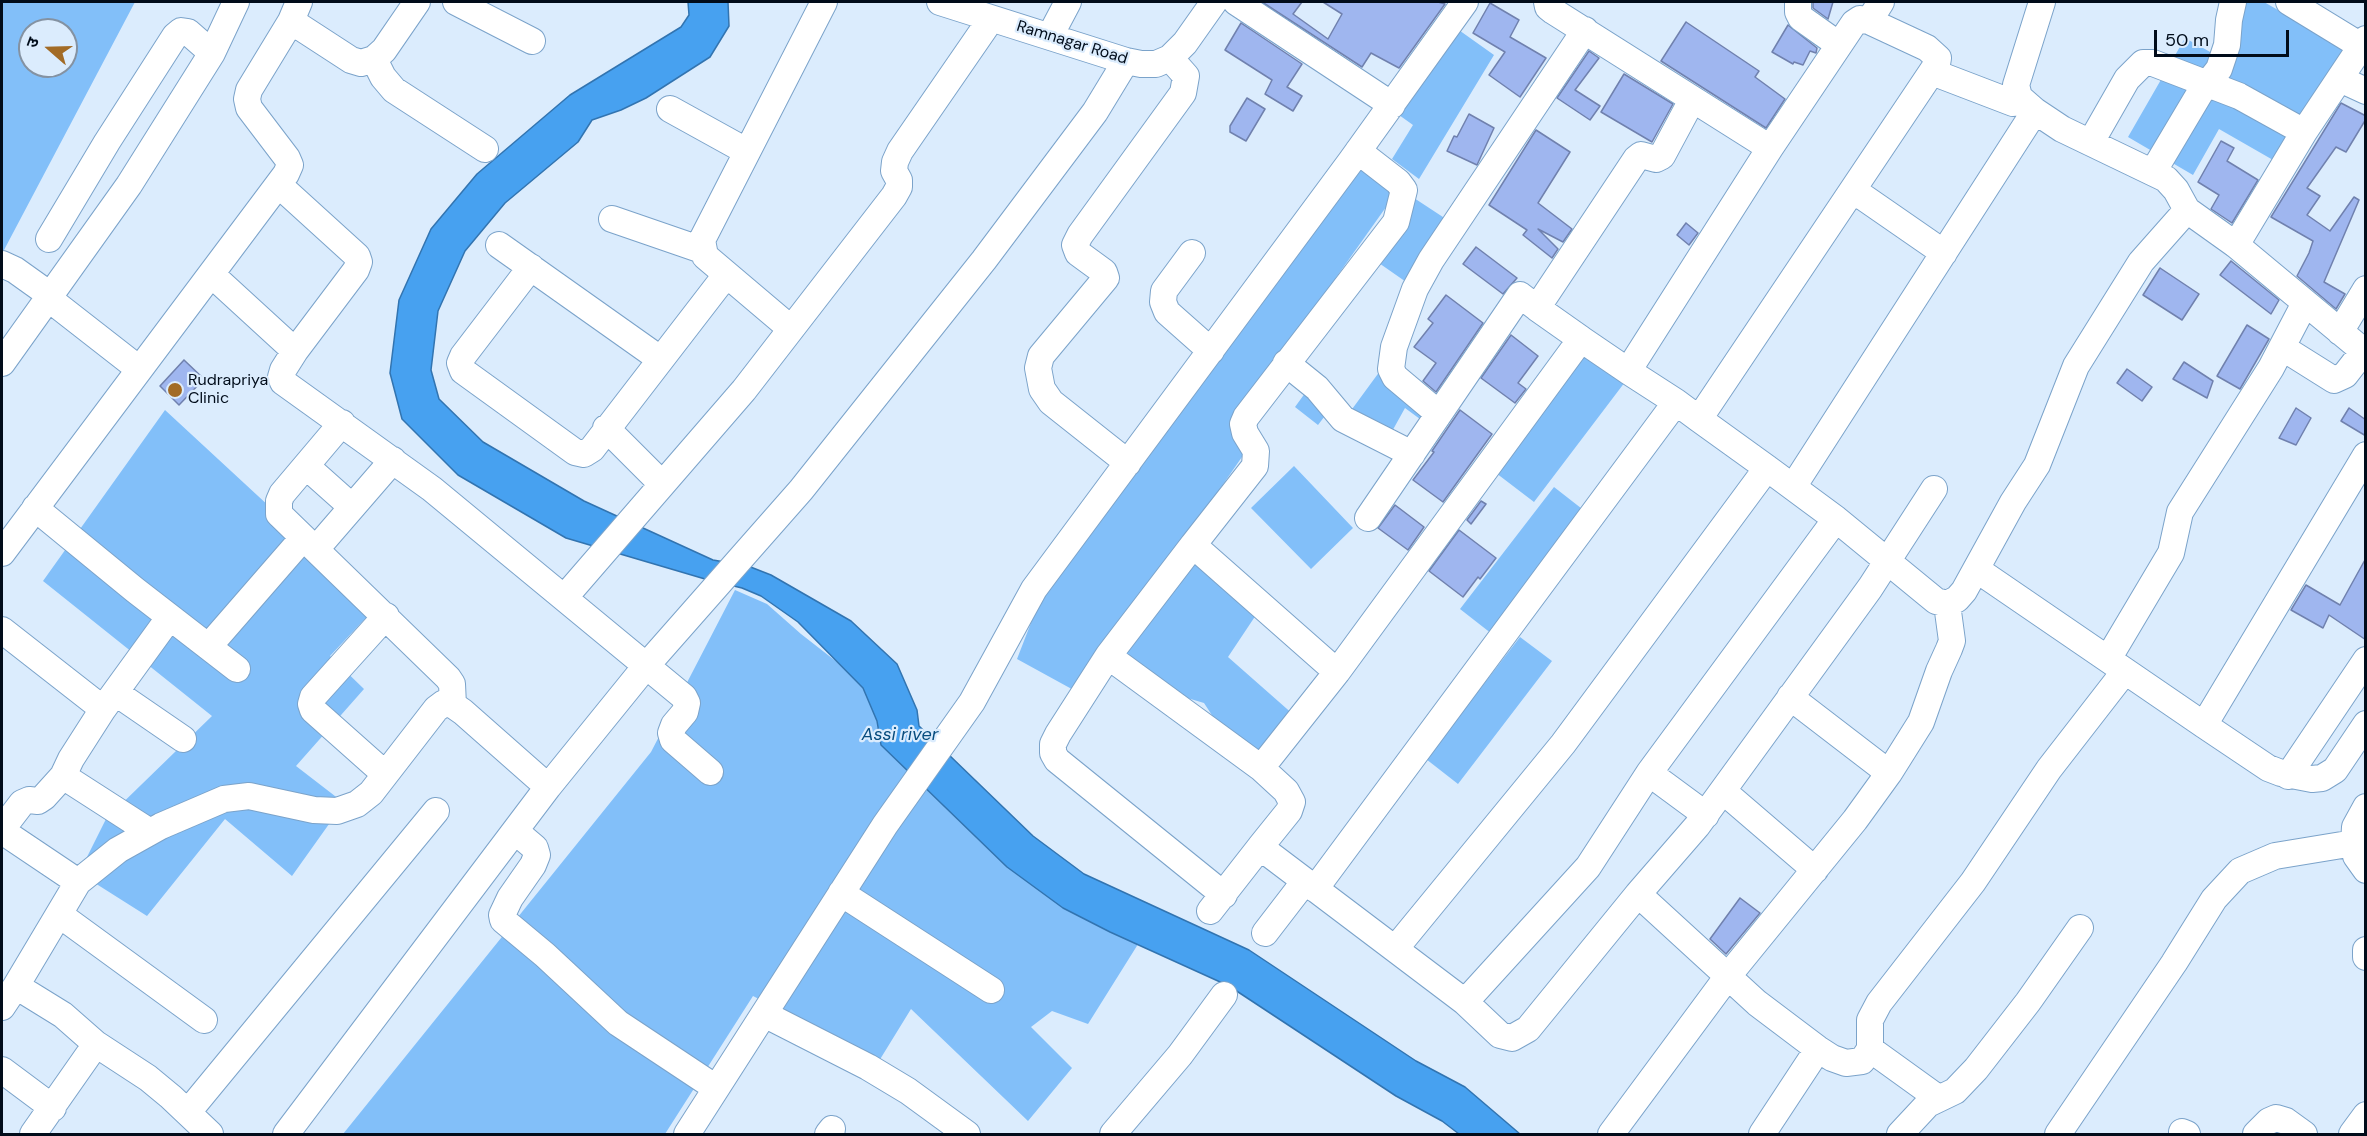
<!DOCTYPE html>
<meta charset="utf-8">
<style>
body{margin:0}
#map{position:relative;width:2367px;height:1136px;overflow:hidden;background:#dbecfd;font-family:"DM Sans","Noto Sans Devanagari",sans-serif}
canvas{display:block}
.frame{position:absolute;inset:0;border:3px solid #010c1a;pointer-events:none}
.north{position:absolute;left:18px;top:18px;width:60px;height:60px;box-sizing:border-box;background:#dbecfd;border:2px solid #8492a2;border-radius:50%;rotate:290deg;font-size:16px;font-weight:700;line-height:24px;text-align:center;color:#010c1a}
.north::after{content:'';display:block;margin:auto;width:21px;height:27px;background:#a26b26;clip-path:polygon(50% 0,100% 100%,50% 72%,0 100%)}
.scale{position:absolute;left:2154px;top:30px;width:135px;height:27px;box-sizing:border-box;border:3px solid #010c1a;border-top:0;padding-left:8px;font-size:18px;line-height:21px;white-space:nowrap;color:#010c1a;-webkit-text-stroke:4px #dbecfd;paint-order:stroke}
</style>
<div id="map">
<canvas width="2367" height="1136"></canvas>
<div class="frame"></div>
<div class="north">उ</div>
<div class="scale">50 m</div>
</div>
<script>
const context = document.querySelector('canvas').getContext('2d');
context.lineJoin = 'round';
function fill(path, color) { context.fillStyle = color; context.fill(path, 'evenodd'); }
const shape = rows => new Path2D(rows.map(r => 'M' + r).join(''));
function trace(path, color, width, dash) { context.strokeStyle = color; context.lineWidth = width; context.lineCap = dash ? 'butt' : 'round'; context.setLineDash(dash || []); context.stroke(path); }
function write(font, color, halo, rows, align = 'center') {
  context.font = font + ' "DM Sans",sans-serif'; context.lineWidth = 4.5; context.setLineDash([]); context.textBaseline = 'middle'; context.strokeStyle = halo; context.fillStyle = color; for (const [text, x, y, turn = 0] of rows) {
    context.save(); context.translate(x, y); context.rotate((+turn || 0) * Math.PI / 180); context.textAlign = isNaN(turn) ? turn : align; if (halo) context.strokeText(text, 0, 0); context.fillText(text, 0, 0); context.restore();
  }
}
const green = shape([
 [2,2,135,2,4,250,2,250],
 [30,30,66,30,66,66,30,66],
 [2241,2,2264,2,2346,49,2280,164,2219,129,2193,175,2128,137,2185,38,2212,53],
 [1456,28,1494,55,1419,179,1392,159,1413,125,1399,115],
 [1355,165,1396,193,1230,427,1244,454,1079,693,1017,659,1041,597],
 [1414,198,1449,221,1409,284,1376,261],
 [1586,353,1625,382,1534,502,1496,473],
 [1380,371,1430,412,1424,422,1405,408,1390,435,1347,416],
 [1316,378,1340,396,1318,425,1295,407],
 [165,410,377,606,330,656,364,689,296,766,344,803,292,876,225,819,147,916,79,873,106,819,212,716,43,581],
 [1294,466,1353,528,1311,569,1251,508],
 [1554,487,1586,512,1492,634,1460,609],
 [1191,558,1258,612,1228,657,1295,716,1268,757,1221,729,1204,703,1134,682,1123,653],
 [735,590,767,604,801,634,887,701,904,747,1145,933,1088,1024,1052,1011,1031,1027,1072,1068,1028,1121,911,1009,879,1061,753,996,665,1134,343,1134,651,752],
 [1520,637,1552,661,1458,784,1426,759]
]);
const water = shape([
 [688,2,728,2,729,26,710,57,646,98,621,110,592,120,578,142,505,203,465,251,438,311,431,370,439,399,483,442,584,501,713,560,748,566,771,575,851,621,897,664,917,710,919,726,1033,836,1084,874,1249,950,1416,1061,1465,1087,1520,1134,1459,1134,1442,1121,1396,1096,1229,986,1110,932,1063,908,1007,867,881,745,877,721,863,688,798,622,761,596,742,588,705,579,566,538,458,475,402,419,390,373,399,300,431,229,477,174,570,95,681,27,689,15,688,2]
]);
const building = shape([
 [1262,2,1302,2,1293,14,1328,39,1342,14,1323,2,1438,2,1445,4,1399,68,1371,53,1362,67,1262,2],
 [1813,2,1833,2,1828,19,1813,8,1813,2],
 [1490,3,1519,20,1510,37,1546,58,1520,97,1489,75,1505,52,1473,33,1490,3],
 [1686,22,1759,71,1755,77,1785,99,1766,128,1661,61,1686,22],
 [1241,23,1302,64,1287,87,1302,96,1293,111,1265,94,1272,80,1225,50,1241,23],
 [1788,25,1817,48,1816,53,1810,51,1803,65,1794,62,1793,64,1772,52,1788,25],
 [1589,51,1599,58,1575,90,1600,106,1590,120,1557,98,1589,51],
 [1624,74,1673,104,1652,142,1601,112,1624,74],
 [1247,98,1265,109,1246,141,1230,132,1230,126,1247,98],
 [2341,103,2366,116,2366,119,2346,152,2336,147,2307,188,2320,196,2307,215,2330,231,2354,197,2359,200,2324,282,2345,294,2336,309,2297,276,2309,253,2313,241,2271,217,2341,103],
 [1469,114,1494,128,1477,165,1447,151,1454,136,1457,137,1469,114],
 [1536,130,1570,152,1538,203,1572,229,1563,242,1538,229,1558,249,1552,258,1523,235,1527,230,1489,205,1536,130],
 [2221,141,2234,148,2227,161,2258,180,2232,223,2211,209,2219,195,2198,182,2221,141],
 [1686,223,1698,233,1689,245,1677,235,1686,223],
 [1476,247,1517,278,1503,294,1463,264,1476,247],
 [2231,261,2279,300,2271,314,2220,275,2231,261],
 [2160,268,2199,294,2182,320,2143,295,2160,268],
 [1446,295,1483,323,1436,392,1423,381,1436,363,1414,347,1433,323,1428,319,1446,295],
 [2247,325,2269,339,2240,389,2217,376,2247,325],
 [1511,335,1538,356,1518,383,1526,389,1515,403,1481,378,1511,335],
 [184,360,204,379,179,405,160,386,184,360],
 [2184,362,2213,381,2207,398,2173,379,2184,362],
 [2127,369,2152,387,2142,401,2117,383,2127,369],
 [2296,408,2311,418,2296,445,2279,438,2296,408],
 [2349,408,2366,420,2366,436,2341,421,2349,408],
 [1460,410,1492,434,1443,502,1413,480,1434,452,1432,451,1460,410],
 [1481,501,1486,504,1471,524,1467,520,1481,501],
 [1395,505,1424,527,1408,550,1378,528,1395,505],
 [1459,530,1496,558,1480,579,1478,577,1463,597,1429,571,1459,530],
 [2366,558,2366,640,2329,615,2323,628,2291,610,2306,585,2340,605,2366,558],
 [1740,898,1760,913,1726,954,1710,939,1740,898]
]);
const minor = shape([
 [456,2,532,41],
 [940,2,1126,61,1141,64,1156,64,1170,58,1185,43,1214,2],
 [1236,2,1392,105],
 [1547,2,1548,7,1553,11,1770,148],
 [1798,2,1798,12,1801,18,1839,45],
 [2289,2,2361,46],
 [291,21,351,60,361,63,374,59,384,50,417,2],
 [1869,21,1881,2],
 [1050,36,1068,2],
 [374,59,383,77,394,90,485,149],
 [1932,72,2013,103],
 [2340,79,2366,91],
 [670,109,746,151],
 [2035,111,2062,129,2166,179,2176,190,2187,210,2236,245,2366,353],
 [2091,142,2127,79,2143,63,2153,63,2239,96,2304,132],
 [2153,172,2200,93,2219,69,2227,45,2229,20,2233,2],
 [280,186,357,256,359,262,356,270,295,351],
 [1853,190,1944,253],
 [612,219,702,250],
 [49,239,107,142,175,36,181,31,188,32,212,53],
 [499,245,660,359],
 [2236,245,2304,132,2366,39],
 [1192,253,1164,291,1163,302,1167,312,1211,351],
 [2,264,15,270,50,295],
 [531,267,463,356,460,363,463,371,575,452,584,454,592,449,726,275],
 [211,274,295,351,283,370,281,377,283,382,432,489,684,697,687,703,685,712,674,725,671,733,673,740,710,772],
 [48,298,139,369],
 [790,328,705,256,702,240,824,2],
 [2340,332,2366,289],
 [1581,339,1537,308,1636,159,1641,155,1656,159,1662,156,1692,100],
 [2283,348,2334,380,2345,375,2363,352],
 [2,363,129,185,212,53,236,2],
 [1286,363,1317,388,1343,419,1412,454],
 [1628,371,1581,339,1337,672,1261,768,1286,791,1292,802,1289,811,1260,847,1465,1002,1500,1035,1512,1038,1528,1029,1638,894,1697,826,1870,588,1934,489],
 [1439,414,1395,377,1391,369,1394,347,1415,289,1431,260,1585,30],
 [1699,419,1937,64,1938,58,1927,48,1869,21,1860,19,1854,23,1770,148,1628,371,1676,402,1699,419,1767,468,1836,519,1936,601,1947,604,1957,599,1964,591,2013,502,2037,465,2076,366,2141,262,2187,210],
 [342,423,282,494,279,501,279,514,448,678,452,684,453,705],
 [606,428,661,483],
 [1128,463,1051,402,1042,389,1038,368,1041,356,1106,278,1104,272,1078,253,1075,245,1080,235,1183,93,1186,76,1170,58],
 [306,466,352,507],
 [1793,487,2035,111,2019,97,2016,85,2042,2],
 [35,508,135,590,237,669],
 [1368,518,1520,295,1537,308],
 [1193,545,1108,656,1261,768],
 [316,549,393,460],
 [2,553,286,174,290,165,287,158,249,108,247,99,249,90,291,21,299,2],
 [1976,569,2204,725,2268,768,2281,773,2312,779,2322,778,2335,770,2366,724],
 [564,598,744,390,894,196,899,187,899,180,894,171,895,162,900,151,991,19],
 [2,630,103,709,169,618],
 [209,646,303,538],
 [1108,656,1058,734,1053,744,1053,753,1057,760,1224,895],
 [2108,659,2171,553,2180,512,2271,368,2305,303],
 [1337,672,1193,545,1255,466,1256,451,1245,433,1243,424,1246,417,1396,222,1404,190,1398,182,1358,151],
 [116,693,183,739],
 [1790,697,1889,773],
 [103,709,71,759,63,776,150,832],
 [2204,725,2366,455],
 [385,774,313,710,311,704,313,697,386,616],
 [2288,776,2366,660],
 [1723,791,1815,870],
 [2366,807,2355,827,2354,843,2356,856,2366,870],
 [1706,815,1649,773,1836,519],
 [2,829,22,803,29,800,38,801,44,797,63,776],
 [2,831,78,882,16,986,2,1007],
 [515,831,535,848,537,855,533,865,510,898,502,915,503,920,545,955,618,1023,716,1088],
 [78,882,118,850,161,826,224,799,249,796,314,810,337,811,357,804,371,793,436,709,444,703,453,705,463,712,548,787],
 [1315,889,1676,402],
 [841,893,991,990],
 [1638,894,1757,1003,1818,1049,1832,1058,1846,1063,1862,1061,1870,1049,1870,1020,1879,1003,1973,882,2049,769,2125,671],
 [1210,911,1260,847],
 [60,915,204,1020],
 [1265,933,1305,881],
 [1395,949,1563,744,1767,468],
 [2366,950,2366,957],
 [16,986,63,1015,96,1044,148,1078,171,1097,210,1134],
 [1465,1002,1588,867,1649,773],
 [764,1014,868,1067,908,1091,967,1134],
 [1870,1049,1938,1098],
 [2,1070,53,1108],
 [188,1112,436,811],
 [2182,1132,2187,1134],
 [33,1134,96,1044],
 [286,1134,548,787,646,666,801,490,984,260,1095,112,1126,61],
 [687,1134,885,825,972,702,1034,589,1351,161,1465,2],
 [828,1134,832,1129],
 [1113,1134,1180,1055,1224,995],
 [1611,1134,1728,976,1855,820,1889,773,1921,722,1939,671,1949,649,1952,641,1947,604],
 [1762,1134,1818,1049],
 [1900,1134,1928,1104,1955,1091,1976,1069,2028,1002,2080,928],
 [2058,1134,2174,963,2214,899,2240,871,2275,856,2354,843],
 [2256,1134,2269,1121,2276,1118,2286,1121,2304,1134],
 [2352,1134,2366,1115]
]);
const markers = [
 [175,390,8,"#a26b26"]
];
const streetNames = [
 ["Ramnagar Road",1072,43,17]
];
const poiNames = [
 ["Rudrapriya",188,381],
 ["Clinic",188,399]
];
const waterNames = [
 ["Assi river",900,735]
];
fill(green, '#82bff9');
fill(water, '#47a1f0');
trace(water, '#3274b0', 1.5);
fill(building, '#9fb6ef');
trace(building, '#7081ae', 1.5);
trace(minor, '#7ba3ca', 28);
trace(minor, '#fff', 26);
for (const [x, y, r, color] of markers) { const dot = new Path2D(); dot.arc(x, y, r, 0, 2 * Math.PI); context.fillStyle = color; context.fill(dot); trace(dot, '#dbecfd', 2); }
write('16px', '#010c1a', '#dbecfd', streetNames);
write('16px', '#010c1a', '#dbecfd', poiNames, 'left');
write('italic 18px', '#074c7e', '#dbecfd', waterNames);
</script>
